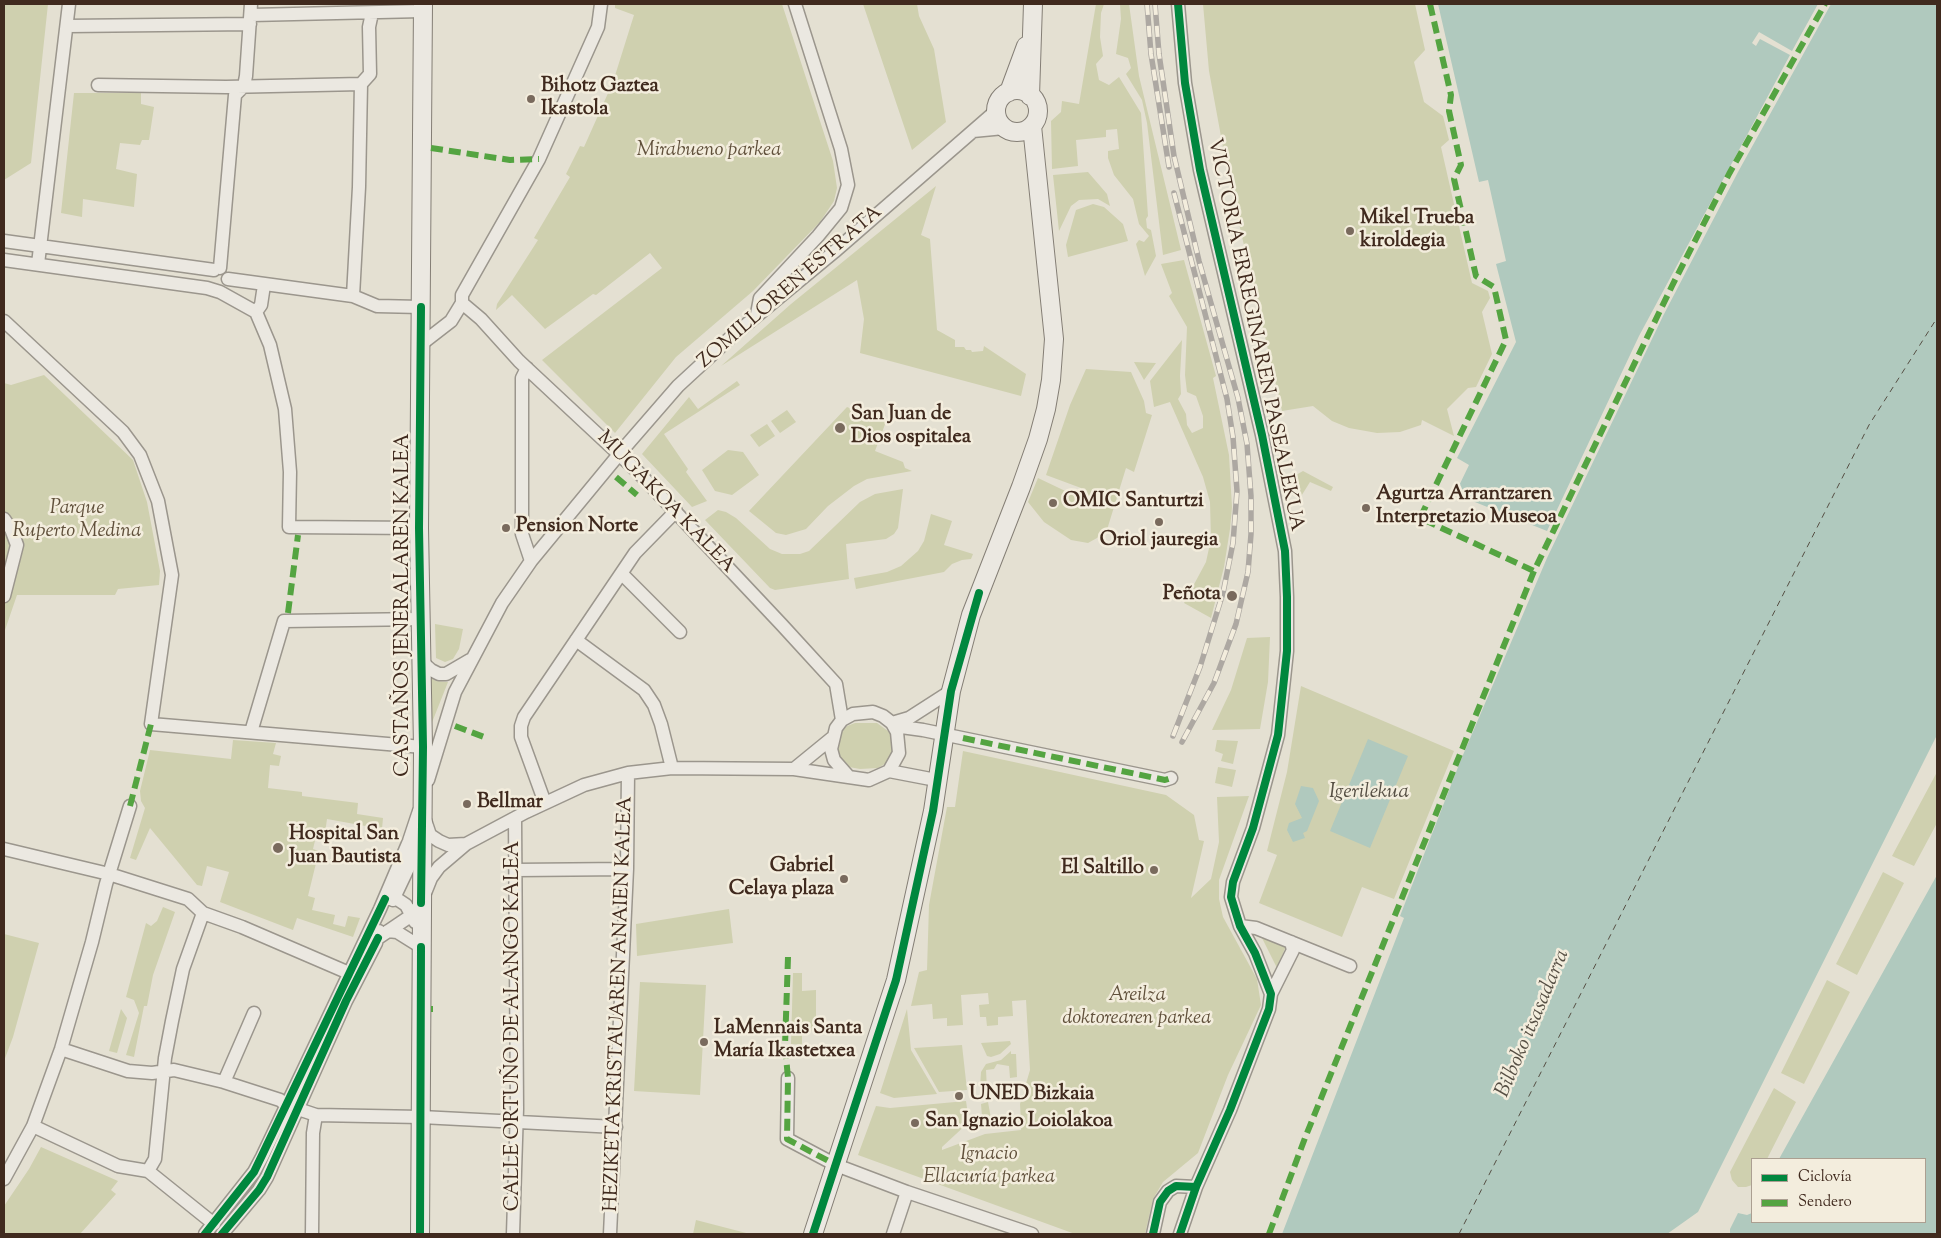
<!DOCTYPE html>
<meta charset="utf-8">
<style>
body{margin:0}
#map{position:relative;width:1941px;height:1238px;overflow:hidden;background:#e4e0d2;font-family:"Sorts Mill Goudy",serif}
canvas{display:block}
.frame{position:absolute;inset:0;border:5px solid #402a1e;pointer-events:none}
.legend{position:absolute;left:1751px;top:1158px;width:175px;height:65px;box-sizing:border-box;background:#f3eddd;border:1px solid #ab9f91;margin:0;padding:6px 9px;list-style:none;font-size:15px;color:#402a1e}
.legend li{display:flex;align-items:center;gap:10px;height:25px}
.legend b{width:25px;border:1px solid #ab9f91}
</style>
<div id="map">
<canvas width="1941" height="1238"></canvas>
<div class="frame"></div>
<ul class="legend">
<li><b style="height:6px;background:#00873e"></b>Ciclovía</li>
<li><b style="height:6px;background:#54a441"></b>Sendero</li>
</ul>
</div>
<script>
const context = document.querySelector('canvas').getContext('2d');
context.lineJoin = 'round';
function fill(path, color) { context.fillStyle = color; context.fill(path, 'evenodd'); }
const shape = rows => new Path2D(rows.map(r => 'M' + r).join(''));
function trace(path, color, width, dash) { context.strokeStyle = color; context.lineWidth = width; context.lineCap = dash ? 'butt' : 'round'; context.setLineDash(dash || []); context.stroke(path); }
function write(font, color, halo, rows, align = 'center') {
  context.font = font + ' "Sorts Mill Goudy",serif'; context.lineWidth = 5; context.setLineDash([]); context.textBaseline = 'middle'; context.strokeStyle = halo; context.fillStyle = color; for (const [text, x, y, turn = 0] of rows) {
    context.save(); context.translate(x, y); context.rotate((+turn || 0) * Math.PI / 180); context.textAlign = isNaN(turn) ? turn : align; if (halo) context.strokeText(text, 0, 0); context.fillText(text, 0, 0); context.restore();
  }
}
const green = shape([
 [4,4,48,4,31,163,4,180],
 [615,4,782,4,833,161,837,188,834,201,820,222,753,291,676,357,615,433,542,360,662,268,650,253,596,295,593,294,545,329,512,295,496,310,497,304,538,240,534,238,570,177,566,174,580,146,584,147,613,82,634,15,615,8],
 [863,4,917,4,919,16,934,49,946,122,912,150],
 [1096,4,1104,4,1101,13,1100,37,1103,56,1096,64,1099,80,1109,85,1119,77,1141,113,1148,216,1146,219,1147,228,1151,230,1156,256,1145,276,1136,244,1139,240,1144,242,1149,236,1139,224,1133,199,1114,175,1108,158,1108,151,1119,149,1117,129,1106,130,1106,137,1076,140,1078,166,1052,169,1051,121,1061,112,1062,101,1079,104],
 [1120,4,1129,4,1139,76,1181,250,1163,255,1147,123,1142,100,1126,74,1131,68,1128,58,1116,54,1121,19],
 [1203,4,1415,4,1425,50,1414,62,1424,102,1443,116,1449,140,1441,147,1472,283,1488,291,1490,298,1482,312,1492,354,1476,387,1468,388,1447,409,1454,436,1422,420,1421,425,1400,432,1377,433,1349,428,1332,421,1313,406,1282,411,1229,180,1209,71],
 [74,93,141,93,141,104,154,107,149,140,142,140,140,145,120,143,116,169,137,174,134,207,83,199,82,217,61,213],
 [1088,172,1107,194,1110,206,1098,199,1079,200,1071,206,1059,231,1053,175],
 [936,186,921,235,930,239,937,330,955,340,955,347,964,347,966,350,971,350,972,352,983,351,984,346,1026,374,1021,396,860,353,864,319,857,280,721,366,791,304],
 [1093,204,1104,207,1123,224,1128,241,1068,257,1066,245,1076,210],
 [1184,260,1216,376,1213,378,1229,455,1232,507,1230,529,1224,567,1211,618,1184,603,1206,562,1211,539,1210,502,1203,477,1170,402,1154,407,1150,381,1182,340,1180,376,1181,394,1178,399,1186,414,1187,425,1192,433,1203,428,1203,416,1196,396,1187,392,1185,375,1187,327,1169,296,1172,293,1161,264],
 [1134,362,1156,363,1144,380],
 [1086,369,1131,372,1144,401,1146,413,1152,415,1134,472,1126,468,1106,533,1088,543,1071,540,1044,522,1028,502,1038,478,1080,498,1081,488,1046,475,1070,405],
 [44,375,133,460,147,502,160,571,159,585,118,589,115,595,17,595,4,633,4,383,11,385],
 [737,381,740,385,664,434,688,469,686,472,707,501,692,507,642,454,689,397,698,409],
 [854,406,887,419,875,451,903,462,905,468,912,471,867,479,854,486,828,506,806,529,786,535,776,533,749,511,847,407,852,409],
 [787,410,796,422,780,433,771,421],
 [767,424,775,436,759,447,750,435],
 [728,450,743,452,759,475,732,495,715,491,702,470],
 [1303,471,1333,487,1331,491,1310,482,1300,498,1296,475],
 [903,489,898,528,894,534,886,539,846,544,849,579,775,590,770,588,705,520,718,510,726,512,736,518,770,549,782,554,800,554,809,551,860,502,875,494],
 [931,514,952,521,944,545,973,554,971,559,962,560,952,564,944,572,856,589,854,578,887,572,901,566,918,551,924,541],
 [435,624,463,629,459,649,453,659,445,662,436,658],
 [1270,637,1268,682,1260,729,1212,730,1231,690,1247,638],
 [427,676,436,681,448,682,429,730],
 [1301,686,1454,751,1394,899,1362,887,1342,937,1259,903,1277,855,1267,851,1287,772],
 [855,723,877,723,888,731,893,739,893,752,888,762,878,768,860,769,849,767,841,760,836,750,840,734,847,726],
 [233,740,276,743,273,754,281,756,279,766,270,765,268,788,302,792,302,796,358,803,357,814,383,818,382,829,327,819,325,833,317,832,313,849,319,851,308,896,315,898,312,910,335,915,333,924,345,927,348,916,360,918,353,937,297,918,293,930,220,902,229,872,207,866,202,886,197,885,150,828,136,860,130,858,145,808,141,801,140,791,150,750,231,759],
 [1217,740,1238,741,1233,764,1221,761,1223,754,1215,751],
 [963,751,1166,795,1194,815,1199,840,1204,841,1191,898,1211,879,1219,842,1217,797,1249,796,1219,880,1219,899,1223,917,1257,979,1261,1005,1228,1075,1198,1153,1163,1182,1153,1199,1145,1234,1075,1234,858,1155,876,1106,890,1108,966,1101,969,1122,942,1147,942,1150,985,1134,1021,1130,1021,1125,983,1129,981,1104,988,1102,992,1124,1021,1121,1020,1104,1030,1070,1026,1000,1012,1001,1013,1016,998,1017,998,1025,987,1026,986,1017,980,1017,979,1005,989,1004,988,993,961,995,963,1025,947,1026,947,1018,933,1019,932,1004,911,1006,919,972,927,970,929,905,947,807,955,807],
 [1218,767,1236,770,1232,787,1215,783],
 [1937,772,1937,823,1914,866,1892,856],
 [1883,872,1904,883,1857,975,1836,964],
 [163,907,175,912,153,975,147,1006,144,1006,134,1057,126,1055,139,1013,134,1000,126,997,146,923,151,926,157,921],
 [729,909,733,943,637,956,636,924],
 [4,934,39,943,13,1037,4,1061],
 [1261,936,1286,946,1277,968],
 [793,973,802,973,802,991,816,990,816,1030,802,1032,802,1045,791,1044],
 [1827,980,1850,992,1804,1084,1781,1073],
 [640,982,706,985,700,1095,634,1091],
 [121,1009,127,1018,117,1053,109,1051],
 [907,1009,911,1050,937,1094,894,1098,880,1093],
 [1010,1041,1011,1044,1000,1054,991,1057,987,1056,981,1043],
 [962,1045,967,1090,939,1092,914,1048],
 [1011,1051,1011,1054,1016,1054,1017,1077,1010,1078,1009,1066,997,1064,994,1069,986,1070,987,1090,980,1088,981,1072,986,1064,1001,1060],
 [1774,1088,1796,1102,1767,1159,1752,1159,1752,1185,1746,1187,1738,1187,1732,1180,1730,1172],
 [41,1147,118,1181,111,1190,116,1194,80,1234,4,1234,4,1206,29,1169],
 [696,1220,750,1234,693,1234]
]);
const water = shape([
 [1438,4,1818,4,1792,51,1759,32,1752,43,1756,46,1760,39,1790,55,1639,336,1547,531,1455,494,1469,465,1457,458,1516,342,1496,264,1506,261,1488,180,1479,182],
 [1831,4,1937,4,1937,735,1698,1212,1667,1234,1282,1234,1404,918,1400,916,1460,762,1547,558,1663,316,1738,172],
 [1368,739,1408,756,1370,848,1330,831],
 [1301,786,1313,788,1319,801,1307,831,1303,833,1305,838,1293,842,1287,830,1289,823,1302,818,1295,804],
 [1937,875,1937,1234,1730,1234,1730,1229,1738,1213,1747,1215,1752,1213,1752,1222,1925,1222,1925,1159,1779,1159]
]);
const ferry = shape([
 [1459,1234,1869,425,1937,318]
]);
const street = shape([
 [1178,4,1185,83,1200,170,1262,435,1285,551,1287,597,1287,651,1278,735,1253,828,1233,882,1231,897,1240,926,1255,953,1271,994],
 [251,15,422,11],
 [68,26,250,24],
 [98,85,226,87,361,84],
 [973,131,1004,128],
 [4,241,214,270],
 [4,260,207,288,220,292,256,312,270,345,285,409,290,472,289,527,419,528],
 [38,264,69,4],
 [220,268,235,95,244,86,246,76,251,4],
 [228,279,353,296,377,306,421,307],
 [353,296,359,187,361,84,370,74,369,27,372,13],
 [462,303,481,319,519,361,638,472,782,625,836,684,842,720],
 [256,312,261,305,264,285],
 [757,314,760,298,818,236,841,208,848,185,841,149,795,4],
 [4,321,123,432,140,455,158,501,172,575,151,724,423,747],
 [420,345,451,321,462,303,462,295,539,159,598,27,601,4],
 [527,368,522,378,522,534,531,561],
 [4,519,11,529,17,545,4,596],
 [622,574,680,632],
 [576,640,644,690,654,705,661,724,672,768],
 [421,661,431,670,439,674,446,674,470,660],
 [892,723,909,718,951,691],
 [894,726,923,730,1165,780,1171,778],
 [251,732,284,621,420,619],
 [794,769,832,738],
 [889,771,936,780],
 [428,780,455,692,502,603,531,561,625,447,678,386,730,338,834,252,996,111],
 [545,803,521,737,521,726,524,717,635,553,676,511],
 [425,820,430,835,439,841,448,845,466,844],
 [4,849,109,874,188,899,203,913,242,927,349,973],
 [516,870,627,869],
 [388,899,394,897,406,905,415,922],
 [393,900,420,843],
 [1240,926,1256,928,1350,966],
 [388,931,397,932,421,947],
 [378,938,412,915,421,903,431,878,439,867,466,844,526,812,584,785,628,773,672,768,794,769,869,780,889,771,899,753,897,732,892,723,883,716,873,712,853,714,842,720,836,728,831,749,834,760,849,777],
 [61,1049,128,1071,152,1073,174,1070,224,1082,280,1100,286,1105],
 [788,1078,787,1139,836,1165,907,1192,1032,1234],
 [224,1082,254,1013],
 [298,1109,316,1115,421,1117,616,1127],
 [33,1126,118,1166,148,1171,214,1224],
 [148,1171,155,1159,165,1058,172,1021,183,969,203,913],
 [4,1179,33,1126,61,1049,92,942,106,884,130,806],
 [205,1234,254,1172,262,1157,380,909,409,841,419,811],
 [222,1234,259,1190,267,1177,346,1001,376,943,379,931],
 [312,1234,313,1133,316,1115],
 [513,1234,517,1109,515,818],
 [610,1234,627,869,628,773],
 [893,1234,907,1192],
 [1153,1234,1160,1202,1168,1191,1176,1186,1196,1187],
 [1180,1234,1196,1187,1230,1110,1269,1009,1271,994,1293,950,1291,942]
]);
const secondary = shape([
 '996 111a21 21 0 1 1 42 0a21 21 0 1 1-42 0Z',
 [1009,92,1026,46],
 [1030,96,1033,4],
 [420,1234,423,747,419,528,423,4],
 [813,1234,896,980,933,811,951,691,971,615,1021,487,1038,439,1046,409,1051,380,1054,339,1032,126]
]);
const rail = shape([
 [1147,4,1151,54,1169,167],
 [1155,4,1159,54,1174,156,1199,261,1238,398,1247,444,1251,496,1251,534,1248,572,1236,624,1214,683,1182,742],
 [1173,736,1200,667,1223,593,1233,543,1237,491,1233,437,1227,399,1174,193]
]);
const quiet = shape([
 [1430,4,1451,95,1449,111,1461,165,1454,179,1476,276,1494,287,1506,340,1420,518,1534,571],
 [431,148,510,160,539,159],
 [616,477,637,495],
 [288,613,298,535],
 [455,726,484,737],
 [963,738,1165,780,1171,778],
 [130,806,151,724],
 [788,957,785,1046,788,1078,787,1139,836,1165],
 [431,1009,433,1009],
 [1269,1234,1305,1138,1534,571,1672,286,1729,174,1825,4]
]);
const cycleway = shape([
 [1178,4,1185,83,1200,170,1262,435,1285,551,1287,597,1287,651,1278,735,1253,828,1233,882,1231,897,1240,926,1255,953,1271,994,1269,1009,1230,1110,1196,1187,1180,1234],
 [421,307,419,528,423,747,421,903],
 [205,1234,254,1172,385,899],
 [222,1234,259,1190,267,1177,346,1001,378,938],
 [420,1234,421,947],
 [813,1234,896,980,933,811,951,691,979,593],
 [1153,1234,1160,1202,1168,1191,1176,1186,1196,1187]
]);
const markers = [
 [531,99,5,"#796a5d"],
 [1350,231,5,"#796a5d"],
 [840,428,6,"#796a5d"],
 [1053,503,5,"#796a5d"],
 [1366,508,5,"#796a5d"],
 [1159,522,5,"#796a5d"],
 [506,528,5,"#796a5d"],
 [1232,596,6,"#796a5d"],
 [467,804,5,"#796a5d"],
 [278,848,6,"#796a5d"],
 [1154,870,5,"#796a5d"],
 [844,879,5,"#796a5d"],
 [704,1042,5,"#796a5d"],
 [959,1096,5,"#796a5d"],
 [915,1123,5,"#796a5d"]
];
const poiNames = [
 ["Bihotz Gaztea",541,88],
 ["Ikastola",541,111],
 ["Mikel Trueba",1360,220],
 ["kiroldegia",1360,243],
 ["San Juan de",851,416],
 ["Dios ospitalea",851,439],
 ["Agurtza Arrantzaren",1376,496],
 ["Interpretazio Museoa",1376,519],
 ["OMIC Santurtzi",1063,503],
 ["Pension Norte",516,528],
 ["Oriol jauregia",1159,542,"center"],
 ["Peñota",1221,596,"right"],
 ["Bellmar",477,804],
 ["Hospital San",289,836],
 ["Juan Bautista",289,859],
 ["Gabriel",834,868,"right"],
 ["Celaya plaza",834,891,"right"],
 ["El Saltillo",1144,870,"right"],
 ["LaMennais Santa",714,1030],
 ["María Ikastetxea",714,1053],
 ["UNED Bizkaia",969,1096],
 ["San Ignazio Loiolakoa",925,1123]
];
const parkNames = [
 ["Mirabueno parkea",709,152],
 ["Parque",77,510],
 ["Ruperto Medina",77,533],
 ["Areilza",1137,997],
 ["doktorearen parkea",1137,1020],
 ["Ignacio",989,1156],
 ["Ellacuría parkea",989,1179]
];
const streetNames = [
 ["ZOMILLOREN ESTRATA",791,288,-41],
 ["VICTORIA ERREGINAREN PASEALEKUA",1254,335,78],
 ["MUGAKOA KALEA",665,503,46],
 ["CASTAÑOS JENERALAREN KALEA",405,605,-90],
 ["HEZIKETA KRISTAUAREN ANAIEN KALEA",620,1004,-88],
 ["CALLE ORTUÑO DE ALANGO KALEA",515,1026,-90]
];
const waterNames = [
 ["Igerilekua",1369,793],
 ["Bilboko itsasadarra",1534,1024,-67]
];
fill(green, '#cfd0af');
fill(water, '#b0c9be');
trace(ferry, '#564f44', 1, [6, 5]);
trace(street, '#9b968d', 15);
trace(secondary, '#847e75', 20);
trace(street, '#ebe8e1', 12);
trace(secondary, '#ebe8e1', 18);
trace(rail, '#ada8a2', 5.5);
trace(rail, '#f3eddd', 4, [11]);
trace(quiet, '#54a441', 6, [12, 6]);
trace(cycleway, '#00873e', 8);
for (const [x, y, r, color] of markers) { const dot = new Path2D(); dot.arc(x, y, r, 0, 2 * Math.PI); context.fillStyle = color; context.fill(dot); trace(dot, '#f3eddd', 2); }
write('bold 20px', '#402a1e', '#f3eddd', poiNames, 'left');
write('italic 20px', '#60503b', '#f3eddd', parkNames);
write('20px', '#402a1e', '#f3eddd', streetNames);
write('italic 21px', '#564f44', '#f3eddd', waterNames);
</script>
